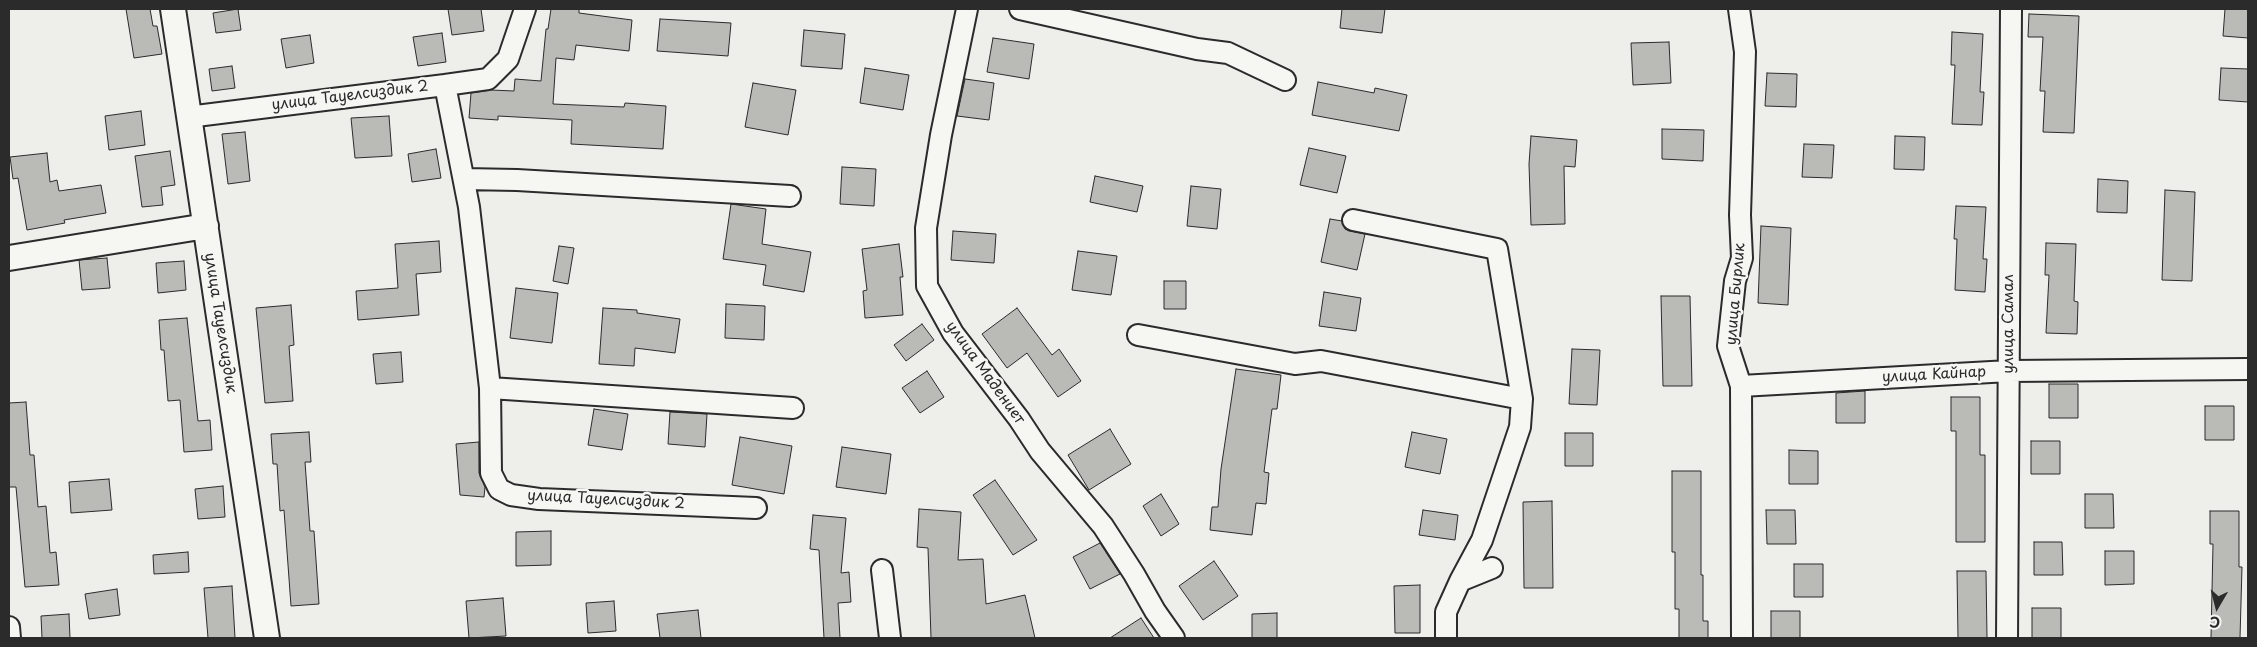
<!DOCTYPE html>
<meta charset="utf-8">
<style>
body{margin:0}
#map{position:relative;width:2257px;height:647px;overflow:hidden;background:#eeeeea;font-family:"Playpen Sans",sans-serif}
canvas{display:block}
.frame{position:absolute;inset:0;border:10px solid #2b2b2b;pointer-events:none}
.north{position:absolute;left:2192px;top:582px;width:50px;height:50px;-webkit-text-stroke:4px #f6f6f2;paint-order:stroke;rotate:188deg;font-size:14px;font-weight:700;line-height:20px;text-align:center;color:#2b2b2b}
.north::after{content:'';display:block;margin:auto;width:18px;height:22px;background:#2b2b2b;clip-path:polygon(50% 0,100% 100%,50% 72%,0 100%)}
</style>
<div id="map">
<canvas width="2257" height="647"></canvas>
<div class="frame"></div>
<div class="north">С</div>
</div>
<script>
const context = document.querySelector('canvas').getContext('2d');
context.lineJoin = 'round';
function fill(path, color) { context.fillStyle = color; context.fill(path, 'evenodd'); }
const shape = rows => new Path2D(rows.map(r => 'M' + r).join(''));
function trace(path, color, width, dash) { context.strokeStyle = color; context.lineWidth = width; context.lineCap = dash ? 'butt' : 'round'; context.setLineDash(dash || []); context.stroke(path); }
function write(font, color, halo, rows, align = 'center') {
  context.font = font + ' "Playpen Sans",sans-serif'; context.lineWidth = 5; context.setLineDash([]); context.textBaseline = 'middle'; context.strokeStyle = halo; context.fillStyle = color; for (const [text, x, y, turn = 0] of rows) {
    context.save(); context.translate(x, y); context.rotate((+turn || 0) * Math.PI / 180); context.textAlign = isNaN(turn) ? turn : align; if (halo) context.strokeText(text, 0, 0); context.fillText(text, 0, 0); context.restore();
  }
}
const building = shape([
 [126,9,150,9,153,26,157,26,162,54,134,58,126,9],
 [238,9,241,30,216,33,213,13,238,9],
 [448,9,481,9,484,31,452,35,448,9],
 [551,9,579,9,579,13,632,20,629,51,576,45,574,60,556,58,553,104,624,107,625,103,666,106,663,149,571,144,572,120,498,116,498,120,469,118,471,93,491,90,514,91,515,79,541,81,546,29,548,29,551,9],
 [1342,9,1385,9,1382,33,1340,28,1342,9],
 [2225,9,2248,9,2248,38,2223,36,2225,9],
 [2029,14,2079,16,2074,133,2043,132,2045,91,2040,91,2043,37,2028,37,2029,14],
 [660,19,731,23,728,56,657,51,660,19],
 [804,30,845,34,842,69,801,66,804,30],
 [1952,32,1983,34,1980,92,1984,92,1982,125,1952,124,1955,65,1951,65,1952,32],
 [442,33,446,62,418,66,413,37,442,33],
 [310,35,314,63,286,68,281,39,310,35],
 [993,38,1034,44,1029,79,987,72,993,38],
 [1669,42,1671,83,1633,85,1631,43,1669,42],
 [232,66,235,88,212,91,209,69,232,66],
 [865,68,909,75,903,110,860,103,865,68],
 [2221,68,2248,69,2248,102,2219,100,2221,68],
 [1767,73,1797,74,1796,107,1765,106,1767,73],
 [965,79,994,83,989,120,957,116,965,79],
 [1318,82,1374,93,1375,88,1407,95,1399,131,1312,115,1318,82],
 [753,83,796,90,788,135,745,127,753,83],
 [141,111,145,145,109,150,105,116,141,111],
 [389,116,392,156,355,158,351,118,389,116],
 [1662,129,1704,130,1703,161,1662,159,1662,129],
 [245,132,250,181,228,184,222,134,245,132],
 [1531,136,1577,140,1575,167,1564,166,1565,224,1531,225,1529,164,1531,136],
 [1895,136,1925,137,1924,170,1894,169,1895,136],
 [1804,144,1834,145,1832,178,1802,177,1804,144],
 [1309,148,1346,156,1337,193,1300,185,1309,148],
 [436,149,441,178,412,182,408,154,436,149],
 [170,151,175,185,161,187,163,205,142,207,135,156,170,151],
 [47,153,50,182,57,180,59,191,101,185,106,213,64,220,65,223,27,230,18,178,13,179,10,157,47,153],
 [842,167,876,169,874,206,840,204,842,167],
 [1095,176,1143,186,1137,212,1090,202,1095,176],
 [2098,179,2128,181,2127,213,2097,212,2098,179],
 [1191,186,1221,189,1217,229,1187,226,1191,186],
 [2165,190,2195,192,2192,281,2162,280,2165,190],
 [731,204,766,209,762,244,811,252,804,292,763,285,766,265,723,259,731,204],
 [1956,206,1986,207,1983,259,1987,259,1985,292,1955,290,1957,239,1954,239,1956,206],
 [1330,219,1342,221,1345,229,1350,231,1365,234,1357,270,1321,262,1330,219],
 [1761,226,1791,228,1788,305,1758,303,1761,226],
 [953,231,996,234,994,263,951,260,953,231],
 [439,241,441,272,416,274,419,315,358,320,356,291,398,288,395,244,439,241],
 [2046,243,2076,244,2074,301,2078,302,2077,334,2046,333,2049,275,2045,275,2046,243],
 [899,244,903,277,900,277,903,315,865,318,863,291,867,290,862,249,899,244],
 [559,246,574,248,568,284,553,281,559,246],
 [1078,251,1117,256,1111,295,1072,290,1078,251],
 [107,258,110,288,82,290,79,260,107,258],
 [184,261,186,290,158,293,156,263,184,261],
 [1164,281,1186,281,1186,309,1164,309,1164,281],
 [516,288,558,293,552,343,510,338,516,288],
 [1324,292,1361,298,1356,331,1319,326,1324,292],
 [1661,296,1690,296,1692,386,1663,386,1661,296],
 [726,304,765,306,764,340,725,338,726,304],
 [291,305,294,345,289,346,293,401,265,403,256,308,291,305],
 [603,308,637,310,637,313,680,319,675,353,635,348,634,366,599,364,603,308],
 [1017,308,1052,355,1059,349,1081,381,1058,397,1027,353,1007,368,982,334,1017,308],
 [187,318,198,421,210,420,212,450,184,452,180,400,168,401,164,350,161,350,159,320,187,318],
 [922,324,934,340,906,361,894,345,922,324],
 [1572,349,1600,350,1597,405,1569,404,1572,349],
 [401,352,403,382,376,384,373,354,401,352],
 [1236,369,1281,375,1277,409,1272,409,1264,472,1269,473,1266,504,1256,503,1252,535,1210,530,1212,507,1218,507,1221,469,1236,369],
 [927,371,944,397,920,413,902,388,927,371],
 [2049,384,2078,384,2078,418,2049,418,2049,384],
 [1865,391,1865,423,1836,423,1836,393,1865,391],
 [1951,397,1980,397,1980,455,1985,455,1985,542,1956,542,1956,431,1951,431,1951,397],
 [26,402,30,455,34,455,38,507,46,506,50,553,56,552,59,585,25,587,16,487,9,487,9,403,26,402],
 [2205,406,2234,406,2234,440,2205,440,2205,406],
 [594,409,628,414,622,450,588,445,594,409],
 [670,412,707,414,705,447,668,444,670,412],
 [1110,429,1131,464,1089,490,1068,455,1110,429],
 [309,432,311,462,305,462,310,531,314,531,319,604,291,606,284,510,280,511,277,464,273,464,271,434,309,432],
 [1412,432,1447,439,1440,474,1405,467,1412,432],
 [1565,433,1593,433,1593,466,1565,466,1565,433],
 [740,437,792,446,784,494,732,485,740,437],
 [2031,441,2060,441,2060,474,2031,474,2031,441],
 [479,442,479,473,485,487,484,497,460,495,456,444,479,442],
 [842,447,891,454,886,494,836,487,842,447],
 [1789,450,1818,451,1818,484,1789,484,1789,450],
 [1672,471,1701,471,1701,575,1703,575,1703,621,1708,621,1708,638,1679,638,1679,609,1675,609,1675,552,1672,552,1672,471],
 [109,479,112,510,71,513,69,482,109,479],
 [995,480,1037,540,1013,555,973,495,995,480],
 [223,486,225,517,198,519,195,489,223,486],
 [1161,494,1179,524,1161,536,1143,506,1161,494],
 [2085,494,2113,494,2114,528,2085,528,2085,494],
 [1552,501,1553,588,1524,588,1523,502,1552,501],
 [919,509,961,512,958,560,983,559,986,604,1025,595,1035,638,931,638,928,548,917,547,919,509],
 [1423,510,1458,515,1455,540,1419,535,1423,510],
 [1766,510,1795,510,1796,544,1767,544,1766,510],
 [2210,511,2239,511,2239,567,2242,567,2240,638,2211,638,2213,544,2210,544,2210,511],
 [813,515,846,518,841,573,849,572,851,602,838,603,840,638,824,638,819,550,810,549,813,515],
 [551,531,551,565,516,566,516,532,551,531],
 [2034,542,2062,542,2063,575,2034,575,2034,542],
 [1100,543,1120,574,1090,589,1073,557,1100,543],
 [2105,551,2134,551,2134,584,2105,585,2105,551],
 [188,552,189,572,154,574,153,555,188,552],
 [1214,561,1238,596,1203,620,1179,586,1214,561],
 [1794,564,1823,564,1823,597,1794,597,1794,564],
 [1957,571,1986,571,1987,638,1958,638,1957,571],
 [1420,585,1420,633,1395,633,1394,586,1420,585],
 [232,586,235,638,208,638,204,588,232,586],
 [117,589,120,615,89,619,85,594,117,589],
 [503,598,506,636,469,638,466,601,503,598],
 [614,601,616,631,588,633,586,603,614,601],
 [2032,608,2061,608,2061,638,2032,638,2032,608],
 [698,610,701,638,660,638,657,614,698,610],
 [1771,611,1800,611,1800,638,1771,638,1771,611],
 [1277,613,1277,638,1252,638,1252,614,1277,613],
 [69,614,70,638,42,638,41,616,69,614],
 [1141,618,1154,638,1110,638,1141,618]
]);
const minor = shape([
 [967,9,941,135,926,228,927,286,953,333,1019,419,1040,451,1103,526,1134,574,1155,611,1174,638],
 [1020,9,1197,49,1228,53,1285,80],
 [1739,9,1745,52,1740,215,1742,258,1735,281,1728,346,1741,386,1742,638],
 [445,85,488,79,508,59,525,9],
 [188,117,445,85,469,207,490,388,491,473,499,489,511,495,539,499,756,508],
 [464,179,517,180,790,196],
 [1353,220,1497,249,1522,399],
 [1138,335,1295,364,1321,361,1522,399,1520,427,1482,540,1460,581],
 [1741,386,2009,371,2248,369],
 [490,388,793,408],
 [882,570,890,638],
 [9,627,10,638],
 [1446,638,1446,612,1460,581,1492,568],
 [2007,638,2011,9]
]);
const tertiary = shape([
 [173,9,267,638],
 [9,258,206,226]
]);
const streetNames = [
 ["улица Тауелсиздик 2",350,96,-7],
 ["улица Бирлик",1736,294,-85],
 ["улица Тауелсиздик",220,323,81],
 ["улица Самал",2009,324,-90],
 ["улица Мадениет",985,373,54],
 ["улица Кайнар",1934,375,-3],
 ["улица Тауелсиздик 2",606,500,3]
];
fill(building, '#babab7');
trace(building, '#2b2b2b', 1);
trace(minor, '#2b2b2b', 24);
trace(tertiary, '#2b2b2b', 28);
trace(minor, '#f6f6f2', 20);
trace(tertiary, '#f6f6f2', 24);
write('15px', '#2b2b2b', '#f6f6f2', streetNames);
</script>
